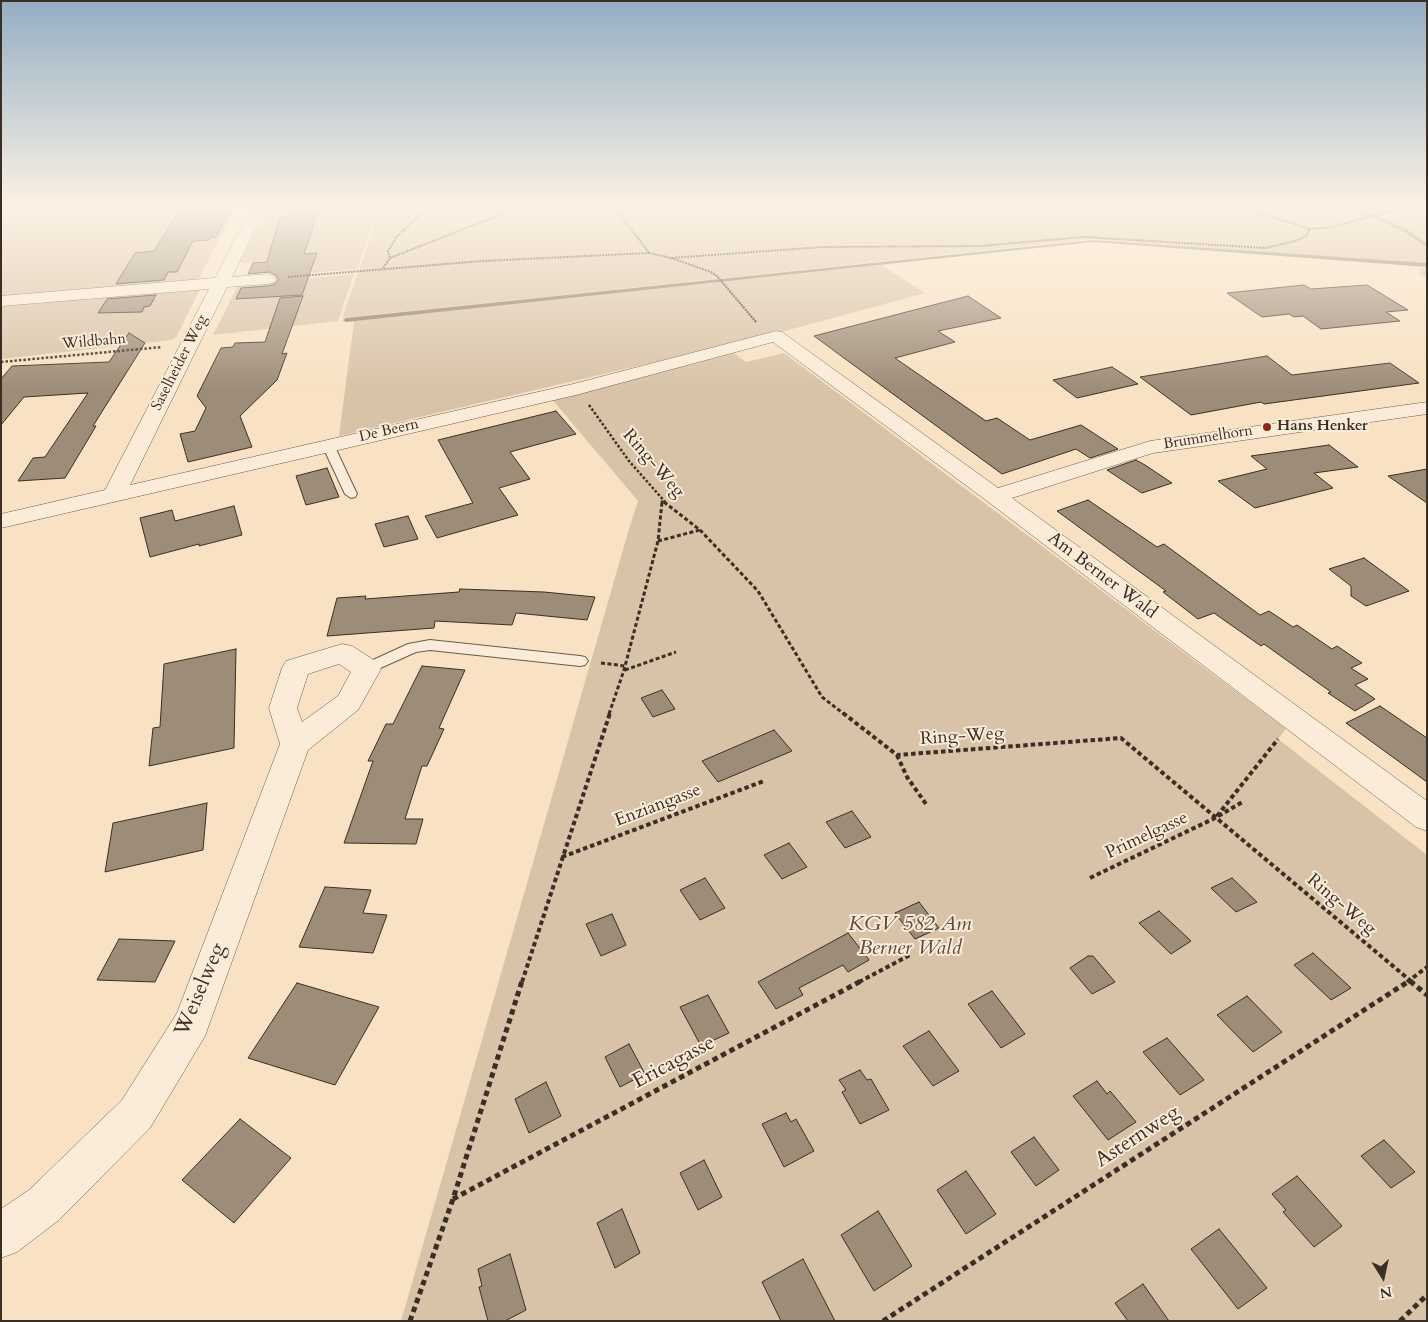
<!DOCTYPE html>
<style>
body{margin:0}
#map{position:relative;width:1428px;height:1322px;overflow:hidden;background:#f8e2c3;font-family:Cardo,serif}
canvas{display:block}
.frame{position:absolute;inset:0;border:2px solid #3a2e25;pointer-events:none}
.north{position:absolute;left:1358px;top:1252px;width:50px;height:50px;-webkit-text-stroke:4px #faecd8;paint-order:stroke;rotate:170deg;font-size:14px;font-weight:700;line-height:20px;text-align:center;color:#3a2e25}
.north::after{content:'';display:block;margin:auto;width:18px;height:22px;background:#3a2e25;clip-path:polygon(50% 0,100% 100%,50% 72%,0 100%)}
</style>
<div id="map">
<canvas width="1428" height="1322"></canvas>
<div class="frame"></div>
<div class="north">N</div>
</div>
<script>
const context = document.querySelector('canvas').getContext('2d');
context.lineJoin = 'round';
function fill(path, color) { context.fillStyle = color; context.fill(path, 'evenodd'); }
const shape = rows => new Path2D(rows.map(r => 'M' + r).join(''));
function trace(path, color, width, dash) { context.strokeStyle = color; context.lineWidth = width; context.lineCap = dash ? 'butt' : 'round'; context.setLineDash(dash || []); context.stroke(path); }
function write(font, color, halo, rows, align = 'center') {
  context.font = font + ' Cardo,serif'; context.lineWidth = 4; context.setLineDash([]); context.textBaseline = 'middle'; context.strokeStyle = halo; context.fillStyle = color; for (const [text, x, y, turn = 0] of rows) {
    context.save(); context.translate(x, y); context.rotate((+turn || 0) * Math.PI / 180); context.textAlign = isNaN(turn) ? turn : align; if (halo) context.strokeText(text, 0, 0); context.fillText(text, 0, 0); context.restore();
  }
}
const green = shape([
 [1,205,237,205,197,282,1,297],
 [270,205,381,205,357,269,271,276,272,274,278,273,283,260,239,263],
 [382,205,1333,205,1366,215,1368,213,1338,205,1427,205,1427,278,1419,274,1421,269,1425,269,1423,264,1092,239,342,318],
 [881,265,925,293,770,335,339,436,354,321],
 [354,274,338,321,213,335,238,285],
 [200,289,176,337,172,340,1,359,1,306],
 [734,353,746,362,784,353,1286,729,1278,739,1427,855,1427,1321,401,1321,629,529,638,501,551,398]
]);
const stream = shape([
 [1334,205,1340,205,1381,217,1408,230,1427,244,1427,247,1404,232,1377,219,1334,205],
 [1093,240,1427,263,1427,267,1093,242,346,322,343,320,346,318,1093,240]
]);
const building = shape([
 [233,205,216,237,211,237,209,240,193,241,177,272,168,272,164,280,116,284,135,253,154,251,178,213,200,212,203,206,233,205],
 [318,212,304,254,317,253,302,295,236,299,241,288,268,286,275,284,278,280,276,275,269,272,248,274,253,263,267,262,280,217,288,216,289,214,318,212],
 [1304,285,1311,289,1367,285,1408,310,1386,312,1400,321,1321,329,1303,316,1294,317,1289,314,1262,317,1227,293,1304,285],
 [156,295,150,306,144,307,142,312,98,313,107,299,156,295],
 [303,296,282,354,287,353,277,380,240,416,252,447,188,462,180,434,195,431,206,408,197,396,221,348,233,347,235,343,265,342,280,298,303,296],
 [968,296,1001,318,938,331,955,342,895,358,986,421,997,418,1030,440,1081,425,1118,449,1090,458,1076,449,1002,474,814,336,968,296],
 [129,333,145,343,93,426,96,426,65,478,18,481,33,458,45,457,88,393,24,397,1,425,1,379,12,366,109,362,129,333],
 [1267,356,1292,375,1390,363,1419,383,1264,404,1261,402,1191,415,1140,377,1267,356],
 [1112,367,1138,384,1077,398,1053,380,1112,367],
 [556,411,576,434,510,452,530,479,499,488,518,515,437,538,425,516,473,503,438,440,556,411],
 [1329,445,1358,467,1314,473,1333,488,1255,508,1218,481,1267,469,1251,456,1329,445],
 [1136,460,1145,465,1172,483,1142,493,1107,470,1136,460],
 [327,468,339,497,306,505,296,476,327,468],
 [1427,469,1427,503,1388,476,1427,469],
 [1088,500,1157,547,1164,544,1260,615,1269,611,1293,627,1297,625,1332,649,1337,646,1362,663,1351,668,1368,679,1355,685,1375,699,1355,711,1328,693,1331,692,1264,644,1261,646,1214,613,1198,619,1163,592,1166,591,1057,511,1088,500],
 [234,506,242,535,199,546,199,544,150,557,140,518,172,510,175,521,234,506],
 [408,516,418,539,384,547,375,524,408,516],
 [1364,558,1409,591,1366,606,1351,596,1351,586,1329,569,1364,558],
 [460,589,544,592,595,597,587,620,516,613,512,625,435,621,434,628,327,636,337,598,366,596,365,599,459,592,460,589],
 [236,649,234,748,149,766,153,728,160,727,164,664,236,649],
 [422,666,465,670,439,728,444,729,427,766,422,766,405,819,423,819,416,844,344,843,373,761,368,761,386,724,393,724,422,666],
 [662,690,675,709,653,717,641,698,662,690],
 [1380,706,1427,738,1427,782,1346,723,1380,706],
 [774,730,792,751,718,782,702,761,774,730],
 [207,803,203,850,105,872,113,823,207,803],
 [852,811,871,837,845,848,826,822,852,811],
 [789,843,807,867,782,879,764,855,789,843],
 [705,878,725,908,700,920,680,890,705,878],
 [1232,878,1257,902,1236,912,1211,888,1232,878],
 [325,887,371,890,363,913,387,915,373,953,299,947,325,887],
 [919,902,939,928,915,939,895,913,919,902],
 [1159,911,1191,941,1171,954,1139,923,1159,911],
 [612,914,626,945,601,956,586,924,612,914],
 [848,933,869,960,848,972,843,965,799,988,803,995,776,1009,758,982,848,933],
 [119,939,175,941,155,982,97,980,119,939],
 [1313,953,1351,988,1331,1000,1294,965,1313,953],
 [1088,956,1093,956,1115,982,1092,994,1070,968,1088,956],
 [297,983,379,1007,335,1085,248,1058,297,983],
 [992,991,1025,1034,1001,1048,968,1004,992,991],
 [708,995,729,1033,701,1046,680,1007,708,995],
 [1247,996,1282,1032,1253,1052,1217,1015,1247,996],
 [929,1031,959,1071,933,1086,903,1046,929,1031],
 [1167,1038,1204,1080,1180,1095,1143,1052,1167,1038],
 [629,1044,645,1074,620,1087,605,1057,629,1044],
 [860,1070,867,1080,871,1079,889,1110,860,1124,842,1092,846,1090,839,1080,860,1070],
 [1097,1081,1107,1094,1110,1091,1136,1122,1108,1140,1073,1096,1097,1081],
 [546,1082,561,1116,529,1133,515,1099,546,1082],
 [786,1113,791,1122,796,1119,814,1151,784,1167,762,1124,786,1113],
 [240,1119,291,1158,234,1223,182,1180,240,1119],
 [1034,1137,1059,1170,1036,1186,1011,1152,1034,1137],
 [1384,1140,1415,1172,1391,1188,1361,1156,1384,1140],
 [704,1160,722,1197,698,1210,680,1173,704,1160],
 [966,1171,996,1214,966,1234,937,1190,966,1171],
 [1297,1176,1342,1226,1314,1247,1283,1212,1286,1210,1272,1194,1297,1176],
 [622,1209,640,1253,615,1268,597,1223,622,1209],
 [878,1211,912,1266,874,1291,841,1235,878,1211],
 [1219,1229,1267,1288,1238,1309,1191,1249,1219,1229],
 [510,1254,526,1310,505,1321,488,1321,479,1287,482,1286,478,1269,510,1254],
 [803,1259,835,1321,781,1321,762,1282,803,1259],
 [1143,1284,1169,1321,1128,1321,1115,1303,1143,1284]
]);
const pathFar4 = shape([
 [613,205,649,253,671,258],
 [1234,205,1310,229,1333,227,1379,214,1427,206],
 [390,258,388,251,397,236,431,205],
 [383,268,390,258,525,205],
 [288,277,483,261,649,253],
 [756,322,717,276,711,272,671,258,822,247,980,246,1083,237,1266,248,1295,241,1306,236,1310,229]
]);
const pathFar3 = shape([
 [1,362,162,347],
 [589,405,629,461,666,503],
 [662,503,662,500]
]);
const pathFar2 = shape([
 [664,502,700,530,758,591,822,697,844,714],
 [658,541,700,530],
 [601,663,625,666],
 [625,670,676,652],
 [609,714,624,670,658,541,662,502]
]);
const pathFar1 = shape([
 [843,713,897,755,1121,738,1412,982],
 [897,755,907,777,926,804],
 [1217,816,1278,739],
 [562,857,764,781],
 [1090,878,1215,818,1244,801],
 [522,982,610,713],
 [859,982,910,955],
 [1407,982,1427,967]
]);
const path = shape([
 [1410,981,1427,995],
 [453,1199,861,981],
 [410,1321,453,1199,522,981],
 [883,1321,1409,981],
 [1400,1321,1427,1295]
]);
const lane = shape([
 [328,442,334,445,357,494,355,497,351,498,345,494,322,445,328,442],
 [430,640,580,656,585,657,588,661,585,665,580,666,430,650,416,652,367,674,362,673,359,669,362,665,408,644,430,640]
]);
const street = shape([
 [253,205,267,205,232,277,268,274,274,276,276,279,274,282,268,284,227,287,130,485,573,384,776,331,782,332,998,488,1150,441,1427,402,1427,414,1153,453,1012,498,1427,801,1427,831,1416,827,987,501,773,342,576,395,1,528,1,514,105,490,209,289,1,306,1,296,215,278,253,205],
 [342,644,352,646,377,662,381,669,358,710,308,750,205,1036,150,1128,59,1220,17,1252,1,1258,1,1209,29,1190,122,1100,177,1013,280,744,269,708,282,668,286,661,342,644],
 [339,664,351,672,338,696,302,722,297,708,308,674,339,664]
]);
const markers = [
 [1267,427,5,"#8f2418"]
];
const farStreetnames = [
 ["Wildbahn",94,342,-5],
 ["Saselheider Weg",180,363,-63],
 ["De Beern",389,431,-13],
 ["Brummelhorn",1208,438,-9]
];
const farPoinames = [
 ["Hans Henker",1277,427]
];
const streetNames = [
 ["Ring-Weg",653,464,49],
 ["Am Berner Wald",1102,576,37],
 ["Ring-Weg",962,737,-4],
 ["Enziangasse",658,806,-21],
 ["Primelgasse",1147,836,-25],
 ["Ring-Weg",1341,905,40]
];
const nearParknames = [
 ["KGV 582 Am",910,925],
 ["Berner Wald",910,949]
];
const nearStreetnames = [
 ["Weiselweg",201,990,-67],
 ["Ericagasse",674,1063,-28],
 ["Asternweg",1138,1137,-33]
];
fill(green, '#d8c3a8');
fill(stream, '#857563');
fill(building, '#9d8c77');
trace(building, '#3a2e25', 1);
trace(lane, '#6a5b4c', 2);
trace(street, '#6a5b4c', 1);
trace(pathFar4, '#3a2e25', 2, [2, 1]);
trace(pathFar3, '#3a2e25', 2.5, [2.5, 2]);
trace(pathFar2, '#3a2e25', 3, [4, 2.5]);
trace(pathFar1, '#3a2e25', 4, [4.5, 3]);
trace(path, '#3a2e25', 5, [5.5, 4]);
fill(lane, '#faecd8');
fill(street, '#faecd8');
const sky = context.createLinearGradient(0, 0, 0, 390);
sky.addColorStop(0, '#94aec4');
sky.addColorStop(0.53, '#fcf2e4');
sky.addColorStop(1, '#fcf2e400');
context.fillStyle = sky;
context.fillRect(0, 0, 1428, 390);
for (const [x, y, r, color] of markers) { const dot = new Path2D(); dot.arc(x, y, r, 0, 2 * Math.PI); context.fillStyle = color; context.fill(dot); trace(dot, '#faecd8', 2); }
write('15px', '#3a2e25', '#faecd8', farStreetnames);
write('bold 15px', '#3a2e25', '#faecd8', farPoinames, 'left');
write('18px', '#3a2e25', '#faecd8', streetNames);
write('italic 21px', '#5a4c3f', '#faecd8', nearParknames);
write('21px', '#3a2e25', '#faecd8', nearStreetnames);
</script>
